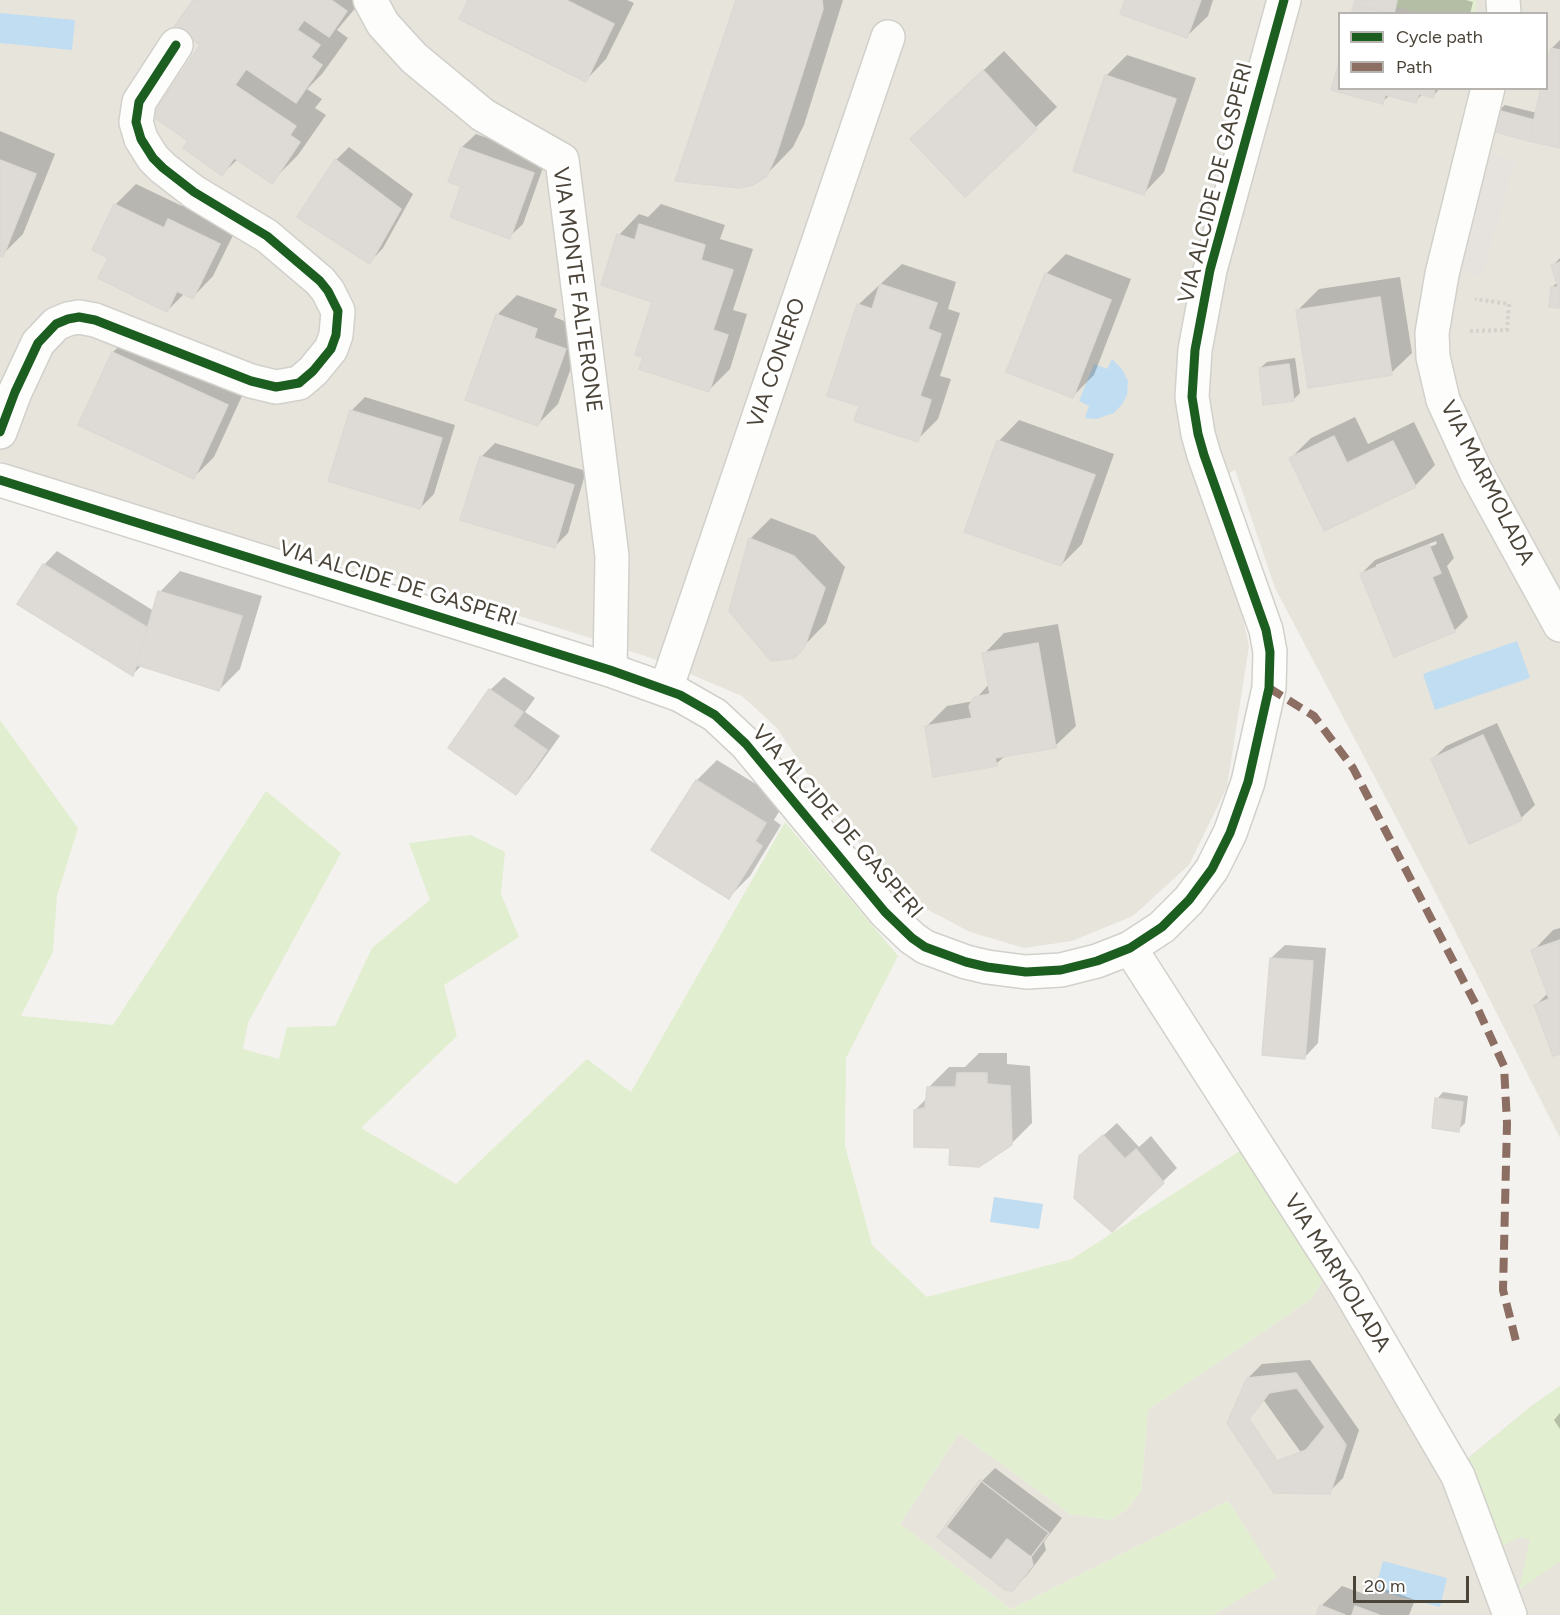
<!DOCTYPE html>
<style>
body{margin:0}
#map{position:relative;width:1560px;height:1615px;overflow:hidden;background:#f4f2ee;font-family:Figtree,sans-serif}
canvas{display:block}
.legend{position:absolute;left:1338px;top:12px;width:210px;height:78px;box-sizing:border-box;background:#fff;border:2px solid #b7b4b0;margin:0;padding:8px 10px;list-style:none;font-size:18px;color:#4b4439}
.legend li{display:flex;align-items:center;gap:12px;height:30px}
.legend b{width:30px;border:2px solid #b7b4b0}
.scale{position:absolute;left:1353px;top:1576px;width:116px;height:27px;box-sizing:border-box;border:3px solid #4b4439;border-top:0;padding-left:8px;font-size:18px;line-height:21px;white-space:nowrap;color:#4b4439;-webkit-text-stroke:4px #fff;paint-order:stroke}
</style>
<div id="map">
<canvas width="1560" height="1615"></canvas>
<ul class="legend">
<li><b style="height:8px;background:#1b5e20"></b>Cycle path</li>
<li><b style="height:8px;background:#8d6e63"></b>Path</li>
</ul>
<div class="scale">20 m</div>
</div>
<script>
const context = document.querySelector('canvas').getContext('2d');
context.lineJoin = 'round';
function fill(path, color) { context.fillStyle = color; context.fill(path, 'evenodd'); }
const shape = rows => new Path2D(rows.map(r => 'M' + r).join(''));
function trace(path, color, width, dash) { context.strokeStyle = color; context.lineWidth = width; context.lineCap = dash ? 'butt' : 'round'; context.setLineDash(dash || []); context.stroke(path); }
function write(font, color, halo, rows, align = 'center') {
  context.font = font + ' Figtree,sans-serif'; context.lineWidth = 6; context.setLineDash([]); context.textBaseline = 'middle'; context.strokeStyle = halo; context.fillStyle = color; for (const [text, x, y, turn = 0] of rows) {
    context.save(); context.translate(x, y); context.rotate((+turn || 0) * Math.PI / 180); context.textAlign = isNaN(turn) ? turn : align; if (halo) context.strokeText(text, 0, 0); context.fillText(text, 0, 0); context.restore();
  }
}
const residential = shape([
 [0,0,1560,0,1560,1138,1427,876,1275,588,1235,470,1198,490,1236,587,1249,646,1227,787,1189,865,1133,916,1072,941,1024,948,970,932,928,910,859,843,825,800,777,728,742,696,654,659,584,636,442,592,317,559,103,497,0,461],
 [1340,14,1546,14,1546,88,1340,88],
 [1330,1269,1463,1462,1530,1407,1560,1386,1560,1615,1213,1615,1276,1577,1228,1501,1011,1609,900,1524,959,1433,1070,1514,1111,1520,1126,1510,1141,1491,1148,1410,1311,1299]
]);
const green = shape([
 [1397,0,1476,0,1475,14,1420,13,1396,7],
 [0,720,78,828,57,896,53,952,21,1016,113,1025,266,791,341,853,248,1023,243,1049,279,1059,287,1027,335,1026,372,948,430,900,409,843,471,835,505,852,501,894,519,937,444,985,457,1036,361,1128,456,1184,587,1059,631,1092,785,822,898,956,846,1058,845,1146,872,1245,927,1297,1072,1259,1249,1145,1330,1269,1311,1299,1148,1410,1141,1491,1126,1510,1111,1520,1070,1514,959,1433,900,1524,1011,1609,1228,1501,1277,1577,1213,1615,0,1615],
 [1560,1386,1560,1561,1519,1590,1530,1540,1520,1537,1498,1548,1464,1462,1530,1407]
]);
const parking = shape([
 [1486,153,1515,161,1482,276,1454,271]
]);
const water = shape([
 [0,13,75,20,72,50,0,43],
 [1112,359,1122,369,1128,381,1127,395,1123,403,1114,413,1096,419,1085,418,1089,406,1079,401,1094,364,1107,369],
 [1517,641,1530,678,1435,710,1423,674],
 [994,1197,1043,1204,1039,1229,990,1222],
 [1383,1561,1447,1578,1440,1607,1375,1590]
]);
const shadow = shape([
 [195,0,362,0,337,30,348,38,322,74,307,89,322,99,315,108,326,115,298,155,271,182,238,159,222,174,190,140,202,44],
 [470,0,627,0,634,3,606,59,586,80],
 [738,0,843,0,804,125,793,147,766,175],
 [1126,0,1213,0,1208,16,1187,36],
 [1356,0,1466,0,1473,2,1470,14,1353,14],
 [1560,40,1560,146,1498,111,1505,105,1537,113,1546,88,1552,48],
 [1004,51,1057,107,965,195,933,118],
 [1127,55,1196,78,1164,172,1144,193,1106,76],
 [1440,88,1433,96,1423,93,1416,101,1390,95,1382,102,1333,89],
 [0,131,55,154,23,234,2,255,0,254],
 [476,134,546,159,523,224,509,237,463,185,450,181,462,147],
 [349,147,413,194,383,248,370,262,336,160],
 [136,184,182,206,190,199,239,223,213,276,193,297,185,293,167,311,110,258,115,205],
 [661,204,725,225,720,239,753,249,733,310,747,314,730,369,709,390,654,301,619,235,639,214,648,217],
 [1066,254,1131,279,1094,375,1073,396,1046,274],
 [1560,258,1560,307,1552,287,1558,282,1553,265],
 [902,264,956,282,948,309,960,313,940,376,951,379,938,419,917,440,861,405,858,305],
 [1400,277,1412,353,1391,373,1298,310,1319,289],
 [517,295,557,309,554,317,585,329,558,404,538,424,497,315],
 [134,332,247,385,214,457,194,477,80,424,113,352],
 [1295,358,1300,393,1293,400,1260,368,1267,362],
 [365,397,455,425,434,494,420,508,351,411],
 [1355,417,1368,444,1414,422,1435,465,1415,486,1291,458,1311,438],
 [1019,420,1114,454,1082,544,1061,565,966,531,999,441],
 [495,443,586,471,568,533,554,547,481,457],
 [771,518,815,535,845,567,826,623,794,656,750,539],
 [1443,533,1454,558,1447,566,1468,617,1454,631,1361,574,1375,560],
 [1436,541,1437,544,1376,569,1376,565],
 [57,551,154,611,160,592,180,571,262,596,240,669,219,690,142,665,133,674,44,565],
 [1058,624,1076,726,1055,746,1006,755,996,764,926,727,947,706,974,701,989,684,984,654,1004,633],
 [504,677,535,698,525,712,560,736,529,779,516,793,490,690],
 [1497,723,1535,805,1521,818,1432,760,1446,746],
 [717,760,785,802,774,820,781,825,750,876,729,897,697,780],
 [1560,928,1560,1052,1536,1005,1548,993,1533,951,1553,930],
 [1285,945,1326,948,1318,1043,1305,1057,1271,958],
 [979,1053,1007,1053,1007,1064,1030,1066,1032,1123,1011,1144,951,1147,915,1110,927,1098,928,1088,949,1067,965,1067],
 [1443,1092,1468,1096,1465,1123,1458,1130,1437,1099],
 [1117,1123,1139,1147,1151,1136,1177,1168,1112,1230,1095,1143],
 [1310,1360,1359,1430,1343,1478,1329,1492,1248,1378,1262,1364],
 [1560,1413,1560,1429,1554,1420],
 [995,1468,1062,1518,1044,1542,1046,1550,1027,1575,1013,1589,939,1537,982,1481],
 [1342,1586,1367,1595,1377,1586,1415,1600,1409,1615,1318,1615,1321,1606]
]);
const building = shape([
 [193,0,331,0,347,11,329,37,304,20,297,30,320,45,311,57,322,65,296,103,246,69,235,85,296,126,290,135,300,142,272,184,234,158,222,176,183,148,188,141,152,116,200,45,174,27,193,0],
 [468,0,566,0,614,24,586,82,459,19,468,0],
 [736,0,822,0,823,9,777,153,767,176,753,185,739,188,675,181,736,0],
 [1125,0,1201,0,1187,38,1120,14,1125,0],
 [1355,0,1397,0,1394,14,1354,4,1355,0],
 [1354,4,1391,14,1351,14,1354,4],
 [1551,48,1560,50,1560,148,1529,141,1541,88,1546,88,1546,66,1551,48],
 [1340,59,1340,88,1435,88,1433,98,1419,94,1416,103,1385,95,1383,104,1331,90,1340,59],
 [983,70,1037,129,965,197,910,139,983,70],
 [1105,75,1176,99,1144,195,1073,171,1105,75],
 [1497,110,1534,120,1529,141,1492,131,1497,110],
 [461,147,534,173,510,239,450,217,461,186,448,182,461,147],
 [335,159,401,209,370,264,297,217,335,159],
 [0,160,36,174,3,257,0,256,0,160],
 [114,204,164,228,168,219,220,244,193,299,177,291,167,312,98,278,108,258,92,250,114,204],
 [639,224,705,245,701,260,733,270,713,330,728,335,709,392,639,369,643,357,635,355,652,302,601,285,617,234,635,240,639,224],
 [1560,262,1560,308,1549,307,1551,287,1558,287,1551,265,1560,262],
 [1045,273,1111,300,1073,398,1006,372,1045,273],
 [880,284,937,303,928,329,941,334,920,396,931,400,918,442,854,421,859,406,827,396,857,304,872,309,880,284],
 [1380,297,1392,375,1308,388,1296,310,1380,297],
 [496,314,537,329,534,338,566,349,538,426,465,400,496,314],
 [112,352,228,405,194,479,78,425,112,352],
 [1289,364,1294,401,1263,405,1259,368,1289,364],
 [350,410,442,438,420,509,328,481,350,410],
 [1334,436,1347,463,1393,441,1416,487,1324,531,1289,458,1334,436],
 [997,440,1095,475,1061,566,964,532,997,440],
 [480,456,574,485,555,548,460,520,480,456],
 [749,538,794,556,825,588,805,646,795,658,771,661,729,611,749,538],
 [1429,545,1441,573,1432,577,1455,632,1394,657,1360,574,1429,545],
 [43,564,148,628,133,676,17,604,43,564],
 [158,591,242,616,219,691,137,665,158,591],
 [1038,643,1056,748,995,758,997,766,933,777,925,726,972,718,969,706,974,697,990,694,982,653,1038,643],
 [489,689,523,712,513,726,547,750,516,795,448,748,489,689],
 [1483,735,1522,820,1469,844,1431,759,1483,735],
 [696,780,766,823,755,841,762,846,729,899,651,850,696,780],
 [1560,940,1560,1054,1553,1056,1534,1005,1549,999,1531,950,1560,940],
 [1270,958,1313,961,1305,1059,1262,1055,1270,958],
 [957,1073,987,1073,987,1084,1010,1086,1012,1145,979,1167,949,1165,950,1148,914,1147,914,1110,925,1108,927,1087,956,1087,957,1073],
 [1435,1098,1463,1102,1459,1132,1432,1128,1435,1098],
 [1103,1135,1125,1159,1136,1149,1164,1183,1112,1232,1074,1198,1079,1156,1103,1135],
 [1296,1373,1346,1445,1330,1494,1274,1493,1227,1423,1247,1378,1296,1373],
 [1297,1388,1325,1427,1306,1450,1277,1461,1249,1419,1269,1393,1297,1388],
 [980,1480,1049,1533,1031,1557,1007,1539,991,1560,945,1526,980,1480],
 [980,1480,1049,1533,1031,1557,1033,1565,1013,1591,1005,1590,937,1537,980,1480],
 [1320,1605,1345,1615,1316,1615,1320,1605],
 [1355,1606,1379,1615,1352,1615,1355,1606]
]);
const path = shape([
 [1470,331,1507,330,1509,304,1475,299]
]);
const minor = shape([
 [370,0,383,24,414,58,483,115,562,160,612,556,610,670],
 [1503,0,1504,14],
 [1488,88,1442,274,1432,333,1433,357,1443,400,1476,472,1560,625],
 [0,432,15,392,38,343,56,324,68,319,79,317,95,320,251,381,276,387,299,383,313,371,331,349,336,335,338,311,328,291,320,281,267,236,194,192,163,168,153,158,141,139,136,122,139,102,176,45],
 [0,480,610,670,680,695,715,715,746,744,885,912,912,938,925,947,966,962,987,967,1026,972,1061,970,1097,961,1130,948,1162,927,1189,900,1212,869,1230,833,1248,782,1269,688,1270,652,1266,630,1204,455,1198,434,1192,397,1195,350,1210,270,1284,0],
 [666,689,888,37],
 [1130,948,1347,1286,1458,1476,1510,1615]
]);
const quiet = shape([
 [1269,688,1314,716,1353,768,1476,1005,1504,1066,1507,1123,1503,1290,1517,1345]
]);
const cycleway = shape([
 [0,432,15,392,38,343,56,324,68,319,79,317,95,320,251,381,276,387,299,383,313,371,331,349,336,335,338,311,328,291,320,281,267,236,194,192,163,168,153,158,141,139,136,122,139,102,176,45],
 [0,480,610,670,680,695,715,715,746,744,885,912,912,938,925,947,966,962,987,967,1026,972,1061,970,1097,961,1130,948,1162,927,1189,900,1212,869,1230,833,1248,782,1269,688,1270,652,1266,630,1204,455,1198,434,1192,397,1195,350,1210,270,1284,0]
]);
const streetNames = [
 ["VIA ALCIDE DE GASPERI",1216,183,-76],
 ["VIA MONTE FALTERONE",577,290,82],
 ["VIA CONERO",777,363,-71],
 ["VIA MARMOLADA",1487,483,63],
 ["VIA ALCIDE DE GASPERI",398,584,17],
 ["VIA ALCIDE DE GASPERI",837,822,49],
 ["VIA MARMOLADA",1337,1273,58]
];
fill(residential, '#e7e4dc');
fill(green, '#e1eecf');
fill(parking, '#e6e3df');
fill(water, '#c0ddf1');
fill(shadow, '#0003');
fill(building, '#dedbd6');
trace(building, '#dcd9d4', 1.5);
trace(minor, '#d2d0cb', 36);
trace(path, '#d3d2cc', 4, [3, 3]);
trace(minor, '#fdfdfc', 33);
trace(quiet, '#8d6e63', 8, [15, 8]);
trace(cycleway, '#1b5e20', 9);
write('22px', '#4b4439', '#fff', streetNames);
</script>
